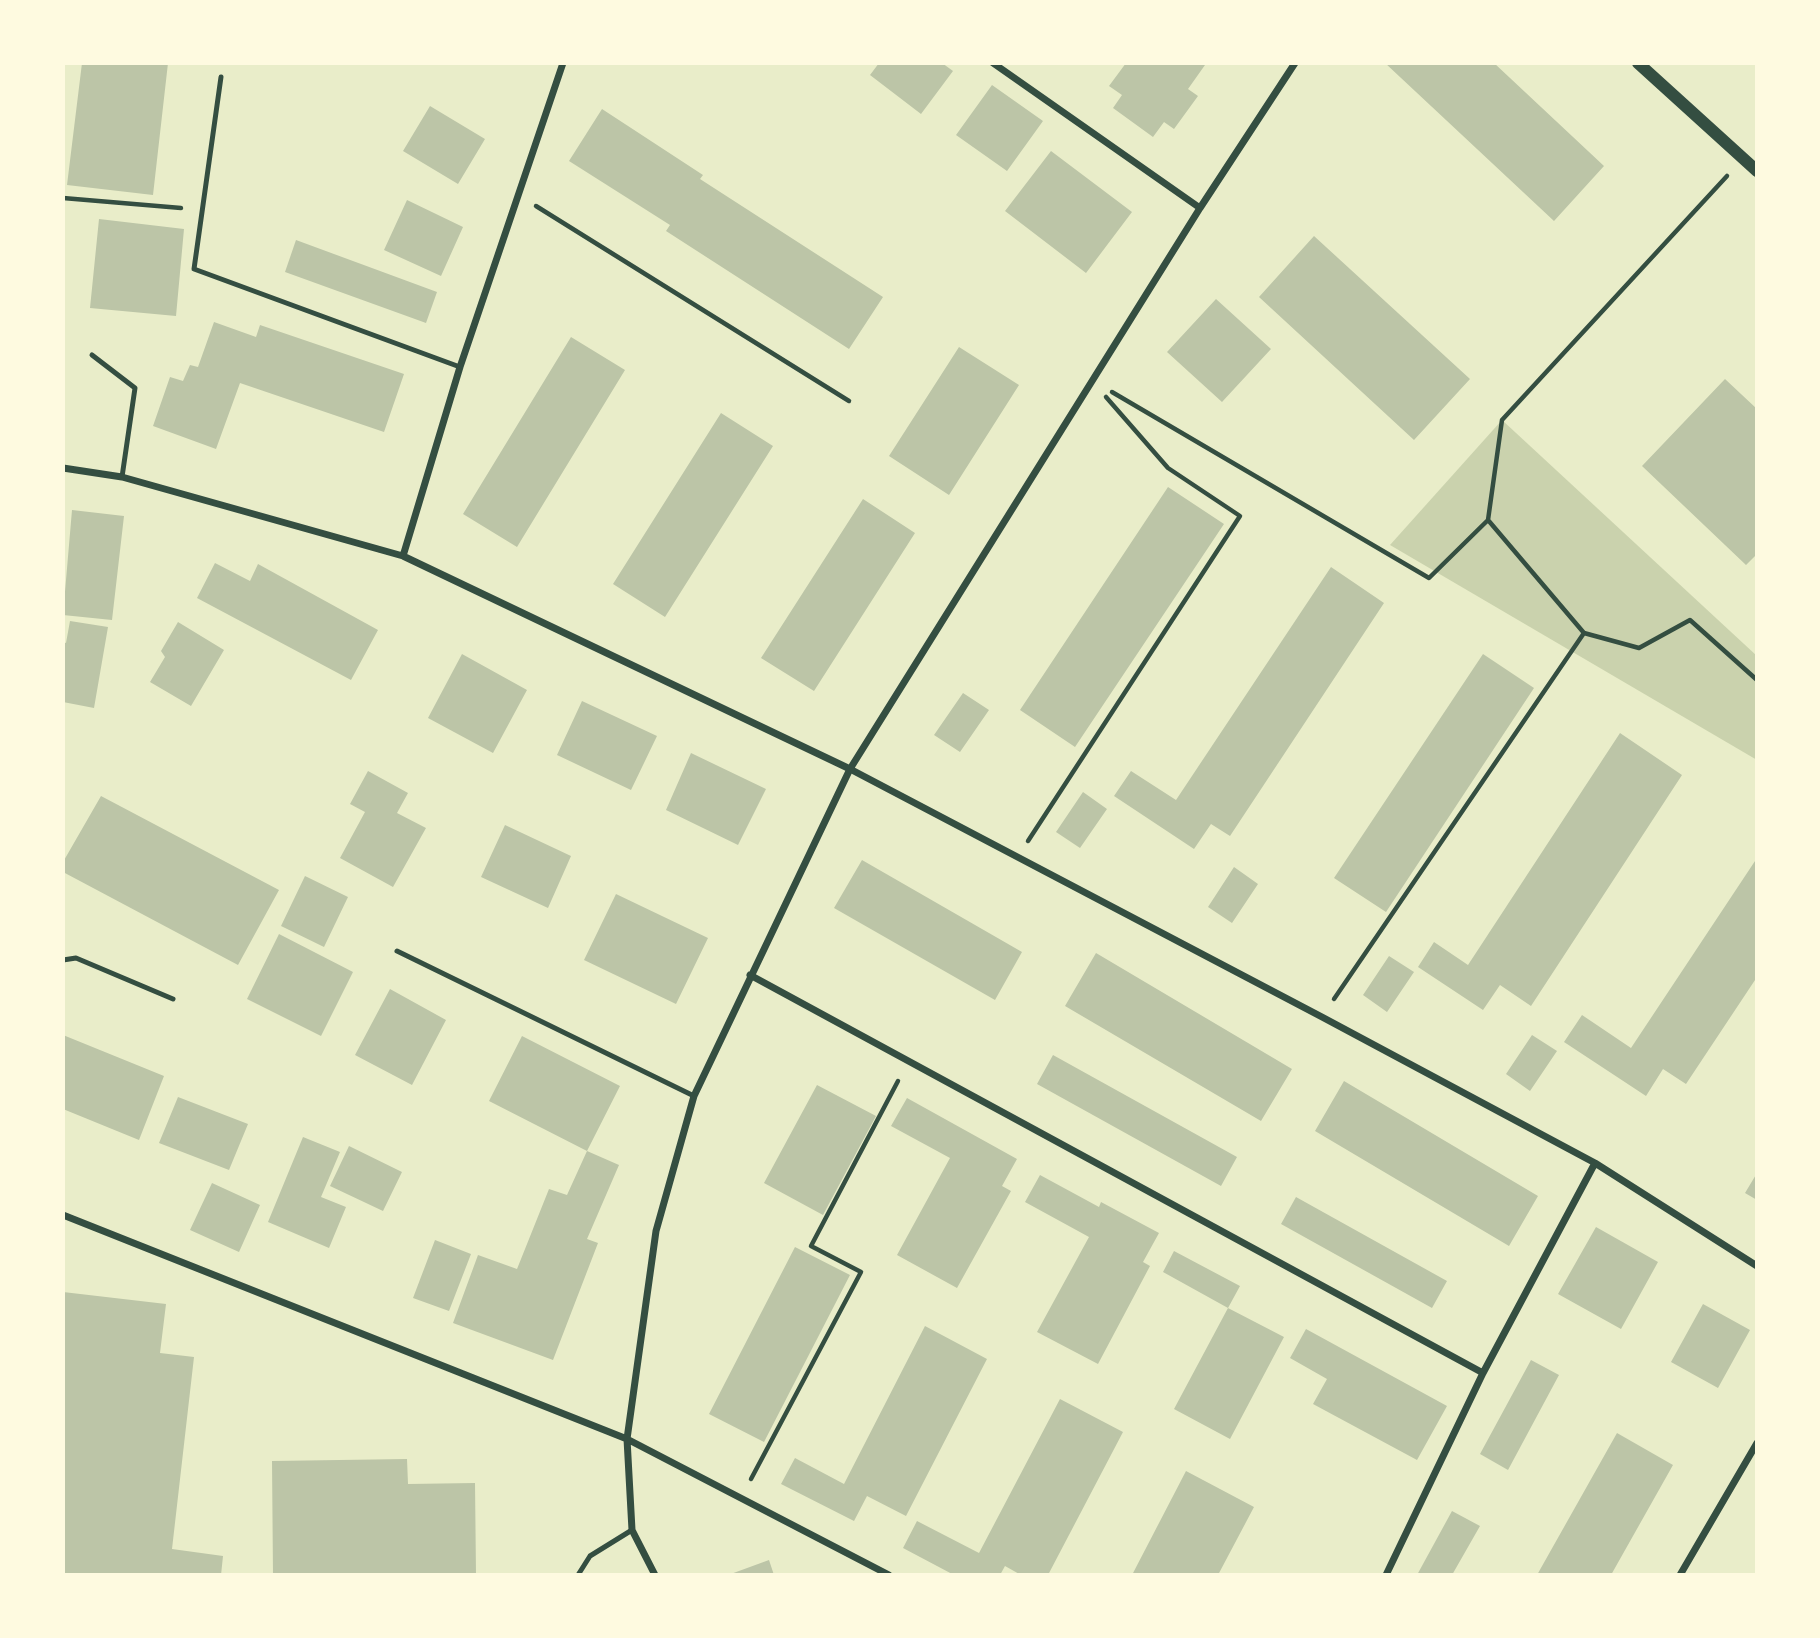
<!DOCTYPE html>
<html>
<head>
<meta charset="utf-8">
<style>
	body { margin:0 }
	#map { position:relative; width:1820px; height:1638px; overflow:hidden; background:#e9edc9; font-family:Ubuntu,sans-serif }
	canvas { display:block }
	.frame { position:absolute; inset:0; border:65px solid #fefae0; pointer-events:none }
</style>
</head>
<body>
<div id="map">
<canvas width="1820" height="1638"></canvas>
<div class="frame"></div>
</div>
<script>
const c = document.querySelector('canvas').getContext('2d');
c.lineJoin = 'round';
function fillPath(path, color) {
  c.fillStyle = color;
  c.fill(path, 'evenodd');
}
function toPath(rows) {
  const path = new Path2D();
  for (const r of rows) {
    path.moveTo(r[0], r[1]);
    for (let i = 2; i < r.length; i += 2) path.lineTo(r[i], r[i + 1]);
  }
  return path;
}
function stroke(path, color, width, dash) {
  c.strokeStyle = color;
  c.lineWidth = width;
  c.lineCap = dash ? 'butt' : 'round';
  c.setLineDash(dash || []);
  c.stroke(path);
}
fillPath(toPath([
	[1502,420,1757,656,1757,760,1390,545]
]), '#cad2ad');
fillPath(toPath([
	[82,63,168,63,153,195,67,185],
	[879,63,942,63,953,71,921,114,870,75],
	[1126,63,1205,65,1188,89,1198,96,1174,129,1164,122,1153,137,1113,108,1122,95,1109,86],
	[1385,63,1494,63,1604,166,1554,221],
	[992,85,1043,121,1007,171,956,135],
	[430,106,485,139,458,184,403,151],
	[602,109,703,175,700,179,883,297,849,349,666,231,670,225,569,161],
	[1051,151,1132,212,1086,273,1005,211],
	[407,200,463,227,441,276,384,250],
	[99,219,184,229,176,316,90,308],
	[1314,236,1470,379,1414,440,1259,297],
	[296,240,437,292,426,323,285,272],
	[1216,299,1271,349,1222,402,1167,352],
	[214,322,256,337,260,325,404,374,384,432,240,383,216,449,153,426,170,377,183,381,190,365,198,367],
	[571,337,625,370,517,547,463,514],
	[959,347,1019,385,949,495,889,456],
	[1725,379,1757,409,1757,554,1746,565,1642,466],
	[721,413,773,446,665,617,613,584],
	[1168,487,1224,524,1075,747,1020,710],
	[863,499,915,533,814,691,761,658],
	[72,510,124,516,112,620,63,615],
	[215,563,250,581,258,564,378,630,351,680,197,598],
	[1331,567,1384,603,1230,836,1211,824,1194,849,1114,796,1131,771,1176,800],
	[70,621,108,627,94,708,63,702,63,642,66,643],
	[178,622,224,650,191,706,150,682,165,657,161,651],
	[462,654,527,690,493,753,428,718],
	[1483,654,1534,688,1386,912,1334,878],
	[963,693,989,710,960,752,934,735],
	[582,701,657,736,631,790,557,755],
	[1620,733,1682,775,1531,1006,1500,985,1483,1010,1418,967,1434,942,1468,965],
	[691,753,766,789,738,845,666,810],
	[368,771,408,793,397,813,426,828,393,887,340,858,365,812,350,804],
	[1083,792,1107,809,1080,848,1056,832],
	[101,796,279,890,238,965,63,872,63,862],
	[505,825,571,856,548,908,481,877],
	[1757,858,1757,977,1686,1084,1663,1069,1646,1096,1564,1042,1582,1015,1631,1048],
	[862,860,1022,952,995,1000,834,908],
	[1234,867,1258,884,1232,923,1208,907],
	[305,876,348,897,324,947,281,926],
	[616,894,708,938,676,1004,584,960],
	[279,934,353,972,321,1036,247,999],
	[1096,953,1292,1069,1261,1121,1065,1006],
	[1389,956,1414,972,1387,1012,1363,995],
	[390,989,446,1020,412,1085,355,1055],
	[63,1035,164,1076,139,1140,63,1109],
	[1532,1035,1557,1051,1530,1091,1506,1074],
	[522,1036,620,1086,587,1151,489,1101],
	[1053,1055,1237,1157,1221,1186,1037,1084],
	[1344,1081,1538,1196,1509,1246,1315,1131],
	[817,1085,876,1116,823,1215,764,1183],
	[178,1097,248,1124,229,1170,159,1143],
	[907,1098,1017,1159,1002,1186,1011,1191,957,1288,897,1255,950,1158,891,1126],
	[303,1137,340,1152,321,1197,346,1207,329,1248,268,1222],
	[349,1146,402,1172,383,1211,330,1186],
	[587,1151,619,1165,587,1239,598,1243,553,1360,453,1323,478,1255,517,1269,549,1189,567,1195],
	[1757,1173,1757,1200,1745,1193],
	[1040,1175,1099,1207,1101,1202,1159,1233,1143,1262,1150,1266,1098,1364,1037,1332,1089,1237,1025,1202],
	[212,1183,260,1205,239,1252,190,1230],
	[1296,1197,1447,1281,1432,1308,1281,1224],
	[1596,1227,1658,1262,1621,1329,1558,1294],
	[435,1240,471,1254,449,1311,413,1298],
	[795,1247,850,1275,764,1442,709,1414],
	[1174,1251,1240,1286,1228,1308,1284,1337,1230,1439,1174,1409,1228,1308,1163,1272],
	[63,1292,166,1304,160,1353,194,1357,172,1549,223,1556,221,1575,63,1575],
	[1703,1304,1750,1330,1718,1388,1671,1362],
	[925,1326,987,1359,906,1516,867,1496,854,1521,781,1484,795,1458,844,1484],
	[1306,1329,1447,1406,1417,1460,1313,1404,1327,1379,1290,1358],
	[1531,1360,1559,1375,1508,1470,1480,1454],
	[1060,1399,1123,1432,1048,1575,1021,1575,1005,1566,1000,1575,954,1575,903,1548,917,1521,979,1553],
	[1617,1433,1673,1465,1611,1575,1537,1575],
	[407,1459,408,1484,475,1483,476,1575,273,1575,272,1461],
	[1186,1471,1254,1507,1218,1575,1132,1575],
	[1452,1511,1480,1526,1452,1575,1417,1575],
	[769,1560,774,1575,728,1575]
]), '#bcc5a7');
stroke(toPath([
	[63,198,181,208],
	[536,206,849,401],
	[1112,392,1429,578,1488,520,1584,633,1639,648,1690,620,1757,680],
	[1488,520,1502,420,1727,176],
	[1028,841,1240,516,1168,468,1106,397],
	[1334,999,1584,633],
	[751,1479,861,1272,811,1246,898,1081]
]), '#344e41', 4.5);
stroke(toPath([
	[221,77,194,269,460,367],
	[92,355,135,388,122,477],
	[397,951,694,1096],
	[63,960,76,958,173,999],
	[578,1575,590,1556,632,1530]
]), '#344e41', 5);
stroke(toPath([
	[993,63,1200,208],
	[63,468,122,477,403,556,850,769,1322,1017,1595,1163,1757,1266],
	[403,556,460,367,563,63],
	[750,975,1483,1373,1595,1163],
	[63,1215,627,1439,889,1575],
	[655,1575,632,1530,627,1439,656,1231,694,1096,850,769,1200,208,1295,63],
	[1386,1575,1483,1373],
	[1680,1575,1757,1443]
]), '#344e41', 7);
stroke(toPath([
	[1638,63,1757,171]
]), '#344e41', 12);
</script>
</body>
</html>
